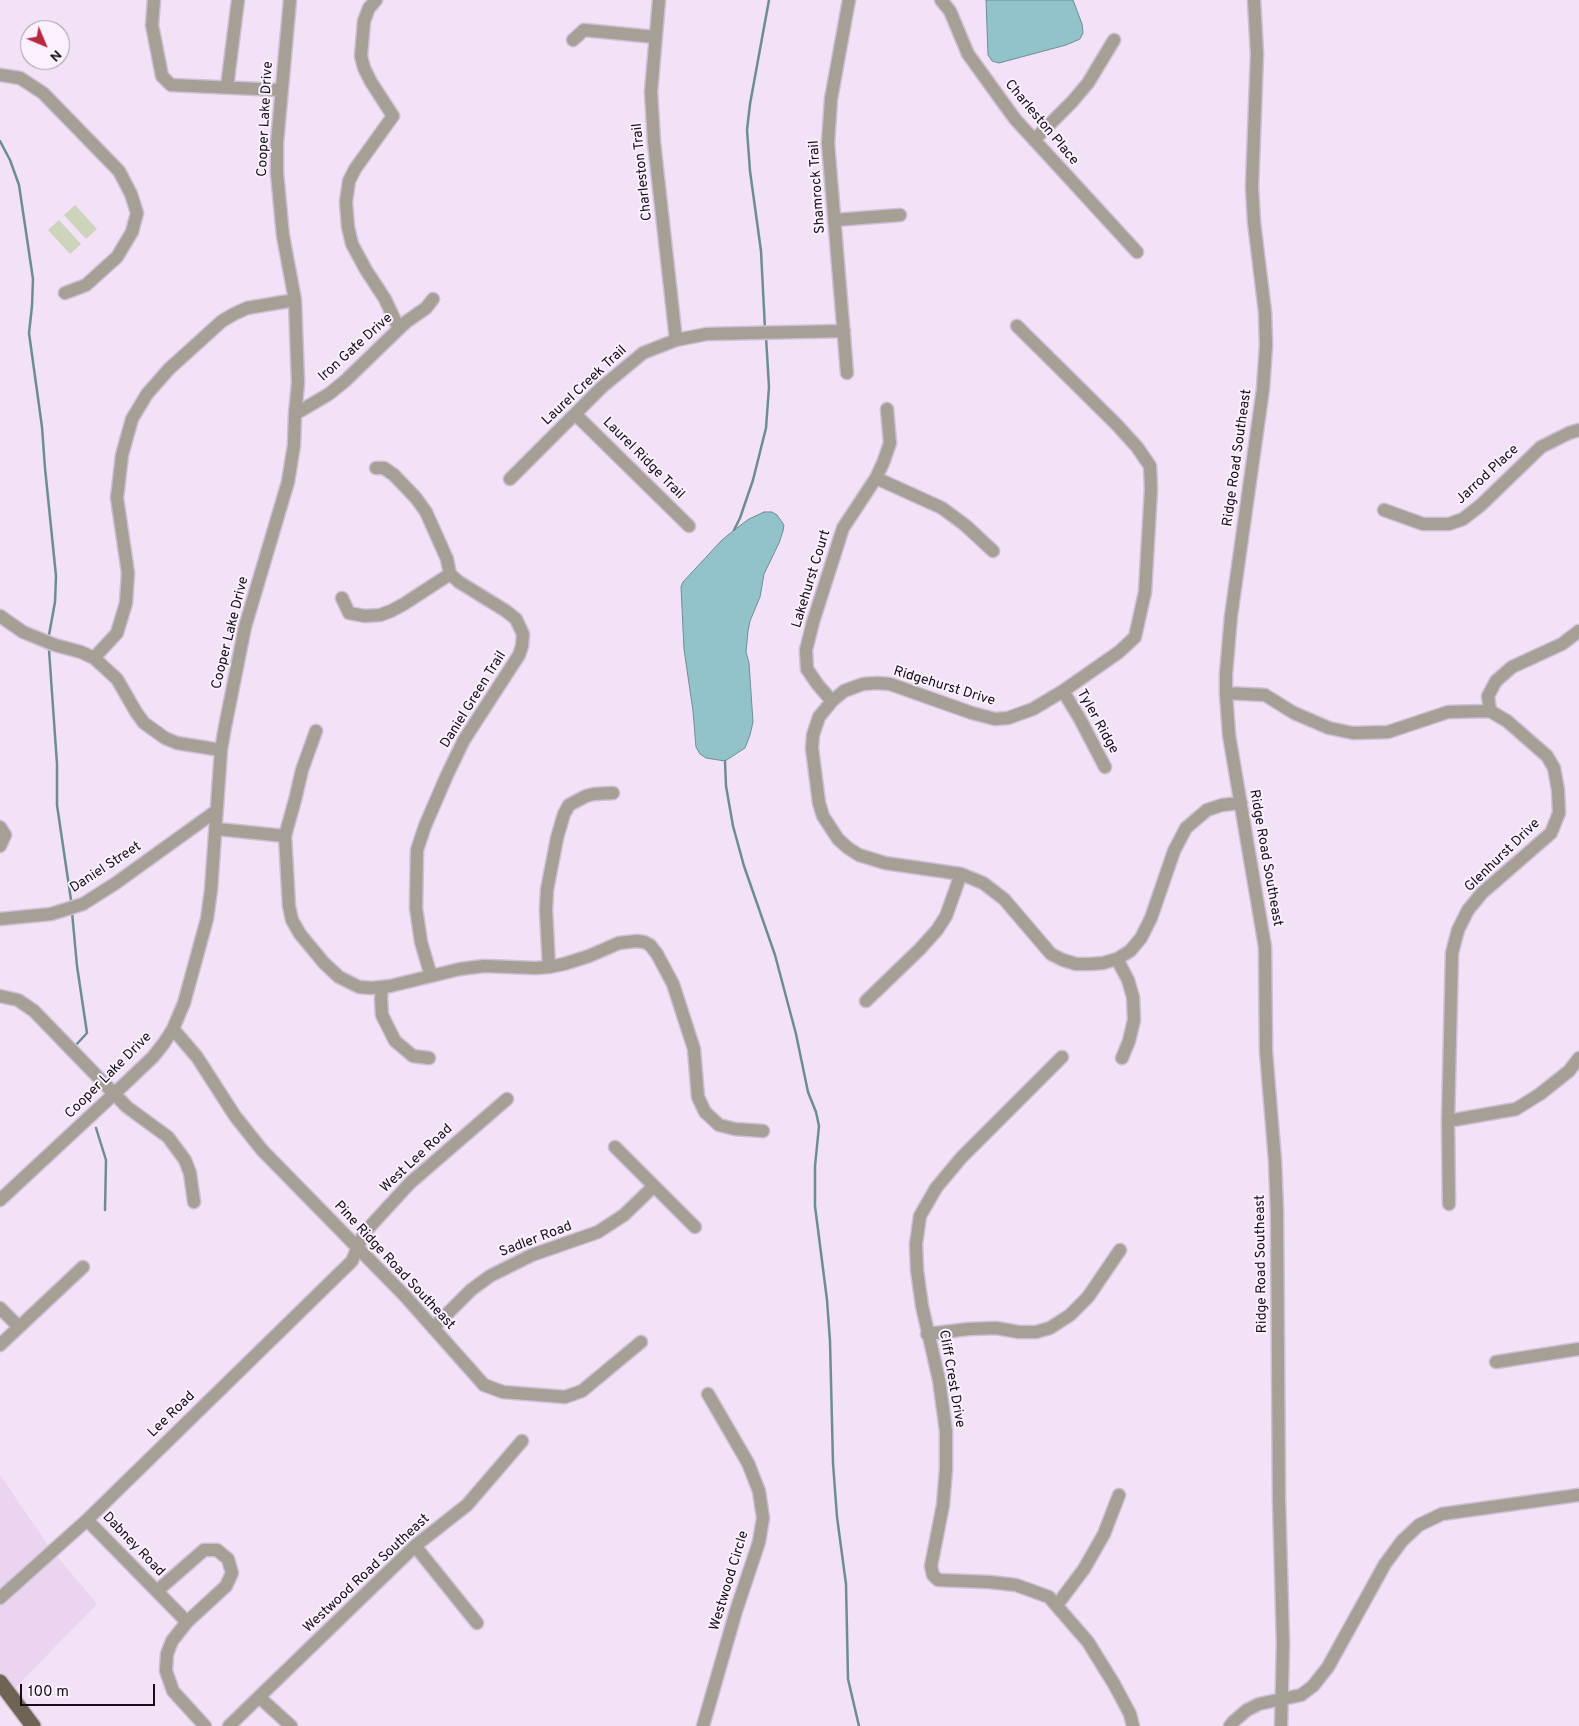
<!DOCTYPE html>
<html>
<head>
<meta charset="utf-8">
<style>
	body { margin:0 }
	#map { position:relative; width:1579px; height:1726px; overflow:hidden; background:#f2e1f7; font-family:Overpass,sans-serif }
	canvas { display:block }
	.north { position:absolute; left:20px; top:20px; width:50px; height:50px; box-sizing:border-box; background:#fbf1fe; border:1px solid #9f97a2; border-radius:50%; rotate:135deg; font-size:14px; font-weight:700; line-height:20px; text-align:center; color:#150f17 }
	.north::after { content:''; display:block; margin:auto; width:18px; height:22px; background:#b9283d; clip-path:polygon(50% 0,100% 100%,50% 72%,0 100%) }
	.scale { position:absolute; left:20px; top:1684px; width:135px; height:22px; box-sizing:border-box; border:2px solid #150f17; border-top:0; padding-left:6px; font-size:15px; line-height:18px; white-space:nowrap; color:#150f17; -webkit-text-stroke:4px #fbf1fe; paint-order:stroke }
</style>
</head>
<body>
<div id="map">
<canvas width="1579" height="1726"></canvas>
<div class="north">N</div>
<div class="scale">100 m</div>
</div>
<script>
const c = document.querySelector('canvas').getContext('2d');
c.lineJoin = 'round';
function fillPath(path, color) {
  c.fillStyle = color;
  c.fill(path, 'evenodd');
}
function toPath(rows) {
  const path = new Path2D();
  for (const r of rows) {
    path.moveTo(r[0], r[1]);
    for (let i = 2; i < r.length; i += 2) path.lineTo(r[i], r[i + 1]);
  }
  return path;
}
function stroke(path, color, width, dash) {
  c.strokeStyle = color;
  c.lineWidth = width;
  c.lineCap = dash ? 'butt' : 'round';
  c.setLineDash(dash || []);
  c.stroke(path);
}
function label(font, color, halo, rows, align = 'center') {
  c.font = font + ' Overpass,sans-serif';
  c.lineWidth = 4;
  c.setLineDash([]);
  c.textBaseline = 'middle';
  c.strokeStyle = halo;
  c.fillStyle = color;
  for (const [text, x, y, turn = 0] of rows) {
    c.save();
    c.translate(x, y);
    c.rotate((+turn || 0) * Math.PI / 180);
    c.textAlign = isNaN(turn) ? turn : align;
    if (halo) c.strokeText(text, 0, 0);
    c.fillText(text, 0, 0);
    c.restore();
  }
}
fillPath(toPath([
	[0,1475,50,1548,97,1604,13,1690,0,1674]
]), '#ead4f0');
fillPath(toPath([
	[75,205,97,229,86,239,64,215],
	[59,220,81,244,70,254,48,230]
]), '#ccd5bb');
const water = toPath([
	[986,0,1073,0,1082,24,1083,33,1080,39,1066,45,999,63,992,61,988,55,986,0],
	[764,512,772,512,777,515,784,525,783,531,779,543,764,574,760,597,750,621,748,631,746,652,749,663,753,722,750,735,745,748,725,761,706,758,700,754,696,747,693,711,684,649,681,587,683,582,721,541,734,530,749,519,764,512]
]);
fillPath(water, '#93c3ca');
stroke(water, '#6d8d94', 1);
stroke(toPath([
	[0,141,10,160,19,185,33,279,32,306,29,333,42,427,45,468,56,576,55,602,49,635],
	[765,329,761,251,750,171,747,130,750,104,769,0],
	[734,530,740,518,753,480,766,428,769,387,766,337],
	[49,650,57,764,57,805,71,900],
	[725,761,726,786,733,826,744,866,775,955,796,1034,808,1092,816,1112,819,1126,815,1166,815,1206,827,1300,830,1341,833,1463,837,1517,846,1584,848,1679,859,1726],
	[72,912,77,966,87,1033,75,1046],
	[96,1128,106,1160,105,1210]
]), '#6d8d94', 2.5);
const minor = toPath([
	[154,0,152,25,162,76,171,85,281,90],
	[376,0,369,8,364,21,361,56,364,68,371,82,393,116,355,169,349,181,346,202,348,227,352,244,366,270,385,299,399,329],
	[659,0,651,92,654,142,676,340],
	[941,0,950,11,968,54,1015,119,1137,252],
	[1254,0,1257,54,1252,187,1254,222,1265,312,1266,345,1263,389,1231,616,1226,674,1226,693,1229,735,1265,947,1266,1051,1275,1161,1277,1212,1279,1499,1283,1644,1281,1726],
	[573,40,584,30,655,37],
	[0,75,20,78,43,93,119,171,131,194,137,213,132,232,117,257,86,285,65,293],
	[227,87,238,0],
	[1034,140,1072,102,1088,83,1114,40],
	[835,220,900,215],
	[1017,326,1117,425,1137,447,1150,466,1151,489,1145,592,1135,637,1119,652,1063,691,1033,709,1008,718,995,719,972,713,890,684,877,683,863,684,844,691,832,701,819,717,813,735,812,748,819,803,823,816,838,839,848,848,859,855,885,863,961,874,983,883,1004,899,1051,954,1063,960,1076,964,1090,964,1103,963,1117,959,1130,951,1141,938,1151,918,1174,851,1186,828,1207,810,1222,805,1241,803],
	[847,373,828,143,831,99,849,0],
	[295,414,329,394,345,381,406,322,426,308,433,299],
	[575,414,689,526],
	[376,468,384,468,394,475,416,498,426,512,447,559,450,574,459,582,506,611,516,619,523,634,522,646,519,655,464,740,447,775,425,826,417,850,416,908,421,942,431,976],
	[876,478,942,508,965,525,993,551],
	[510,479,602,387,643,353,676,340,707,334,844,331],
	[1384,510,1423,524,1449,524,1463,519,1481,505,1541,447,1569,433,1579,430],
	[342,598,349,613,365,616,380,615,391,611,404,604,450,574],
	[0,616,23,632,55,645,81,652,94,658,117,679,136,712,144,723,165,738,177,743,221,750],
	[94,658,117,633,126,603,128,573,117,498,122,455,132,419,147,394,169,369,222,321,234,314,247,308,295,300],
	[1063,691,1080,719,1105,767],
	[1226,693,1265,695,1294,713,1329,728,1353,733,1388,732,1448,712,1490,711,1507,721,1547,756,1554,768,1558,790,1559,813,1551,833,1482,893,1468,910,1458,930,1452,953,1448,1121,1449,1204],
	[832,701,818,685,807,669,806,650,813,622,843,528,876,478,883,463,890,443,887,409],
	[1490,711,1488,696,1496,681,1512,667,1562,644,1579,631],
	[316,731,302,770,295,800,285,836,289,906,292,920,300,934,324,963,339,977,359,987,372,988,390,986,460,969,484,966,535,968,549,967,564,964,589,956,619,943,637,941,644,942,650,945,657,954,673,984,694,1049,698,1097,705,1112,719,1125,735,1129,763,1131],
	[0,827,5,835,0,846],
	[217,829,285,836],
	[0,919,51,914,83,904,116,883,216,811],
	[1117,959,1128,980,1133,997,1134,1020,1129,1041,1122,1058],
	[549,967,546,910,547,890,557,838,564,814,569,805,586,796,594,794,613,793],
	[382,987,381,999,382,1015,395,1041,413,1056,429,1058],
	[0,996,18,1000,34,1011,127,1107,168,1137,185,1160,190,1173,194,1202],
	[866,1001,920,949,937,930,946,916,961,874],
	[173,1029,197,1057,235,1116,262,1150,405,1296,484,1385,503,1392,565,1397,582,1391,641,1342],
	[1062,1057,961,1158,936,1188,920,1216,916,1244,917,1270,922,1306,939,1380,946,1431,946,1469,943,1505,931,1566,933,1575,938,1580,989,1582,1016,1585,1049,1597,1088,1642,1114,1684,1130,1714,1133,1726],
	[1448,1121,1516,1109,1540,1094,1569,1071,1579,1058],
	[615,1147,695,1227],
	[0,1200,114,1094,153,1057,164,1043,173,1029,184,1003,207,919,211,890,221,750,225,727,245,627,288,482,294,445,295,414,298,383,295,300,283,236,277,173,277,143,290,0],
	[0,1308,19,1327],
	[433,1328,471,1290,490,1276,532,1255,598,1232,624,1215,654,1186],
	[927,1334,969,1329,996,1328,1019,1332,1036,1332,1050,1328,1070,1315,1088,1297,1120,1250],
	[0,1345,83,1267],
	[1496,1362,1579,1349],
	[87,1520,187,1622,172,1641,167,1654,166,1671,173,1691,205,1726],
	[415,1546,477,1623],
	[157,1591,204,1550,217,1550,228,1559,232,1573,226,1586,187,1622],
	[0,1598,87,1520,352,1261,364,1233,410,1183,507,1099],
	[1057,1605,1084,1569,1104,1534,1119,1495],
	[259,1697,291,1726],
	[229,1726,415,1546,467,1505,522,1441],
	[703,1726,736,1611,759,1542,763,1518,759,1491,748,1463,708,1394],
	[1230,1726,1233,1722,1247,1710,1259,1704,1301,1695,1313,1686,1328,1667,1385,1564,1402,1541,1419,1525,1442,1514,1579,1495]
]);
const major = toPath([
	[0,1682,33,1726]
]);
stroke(minor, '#cfbfd3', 15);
stroke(major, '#cfbfd3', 18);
stroke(minor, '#a69f96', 12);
stroke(major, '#6f6353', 15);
label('14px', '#150f17', '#fbf1fe', [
	["Cooper Lake Drive",266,119,-87],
	["Charleston Place",1041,123,50],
	["Charleston Trail",643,172,-96],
	["Shamrock Trail",818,187,-94],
	["Iron Gate Drive",356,348,-42],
	["Laurel Creek Trail",585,386,-43],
	["Ridge Road Southeast",1238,458,-82],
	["Laurel Ridge Trail",643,459,45],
	["Jarrod Place",1488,475,-43],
	["Lakehurst Court",812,579,-73],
	["Cooper Lake Drive",231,633,-76],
	["Ridgehurst Drive",944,687,17],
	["Daniel Green Trail",474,700,-58],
	["Tyler Ridge",1097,722,61],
	["Glenhurst Drive",1503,856,-44],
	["Ridge Road Southeast",1265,858,80],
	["Daniel Street",106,868,-33],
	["Cooper Lake Drive",109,1076,-45],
	["West Lee Road",417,1159,-43],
	["Sadler Road",536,1240,-21],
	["Ridge Road Southeast",1262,1264,-91],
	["Pine Ridge Road Southeast",394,1266,47],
	["Cliff Crest Drive",951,1379,80],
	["Lee Road",172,1415,-44],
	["Dabney Road",133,1545,46],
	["Westwood Road Southeast",367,1574,-43],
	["Westwood Circle",730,1581,-73]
]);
</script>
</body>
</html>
